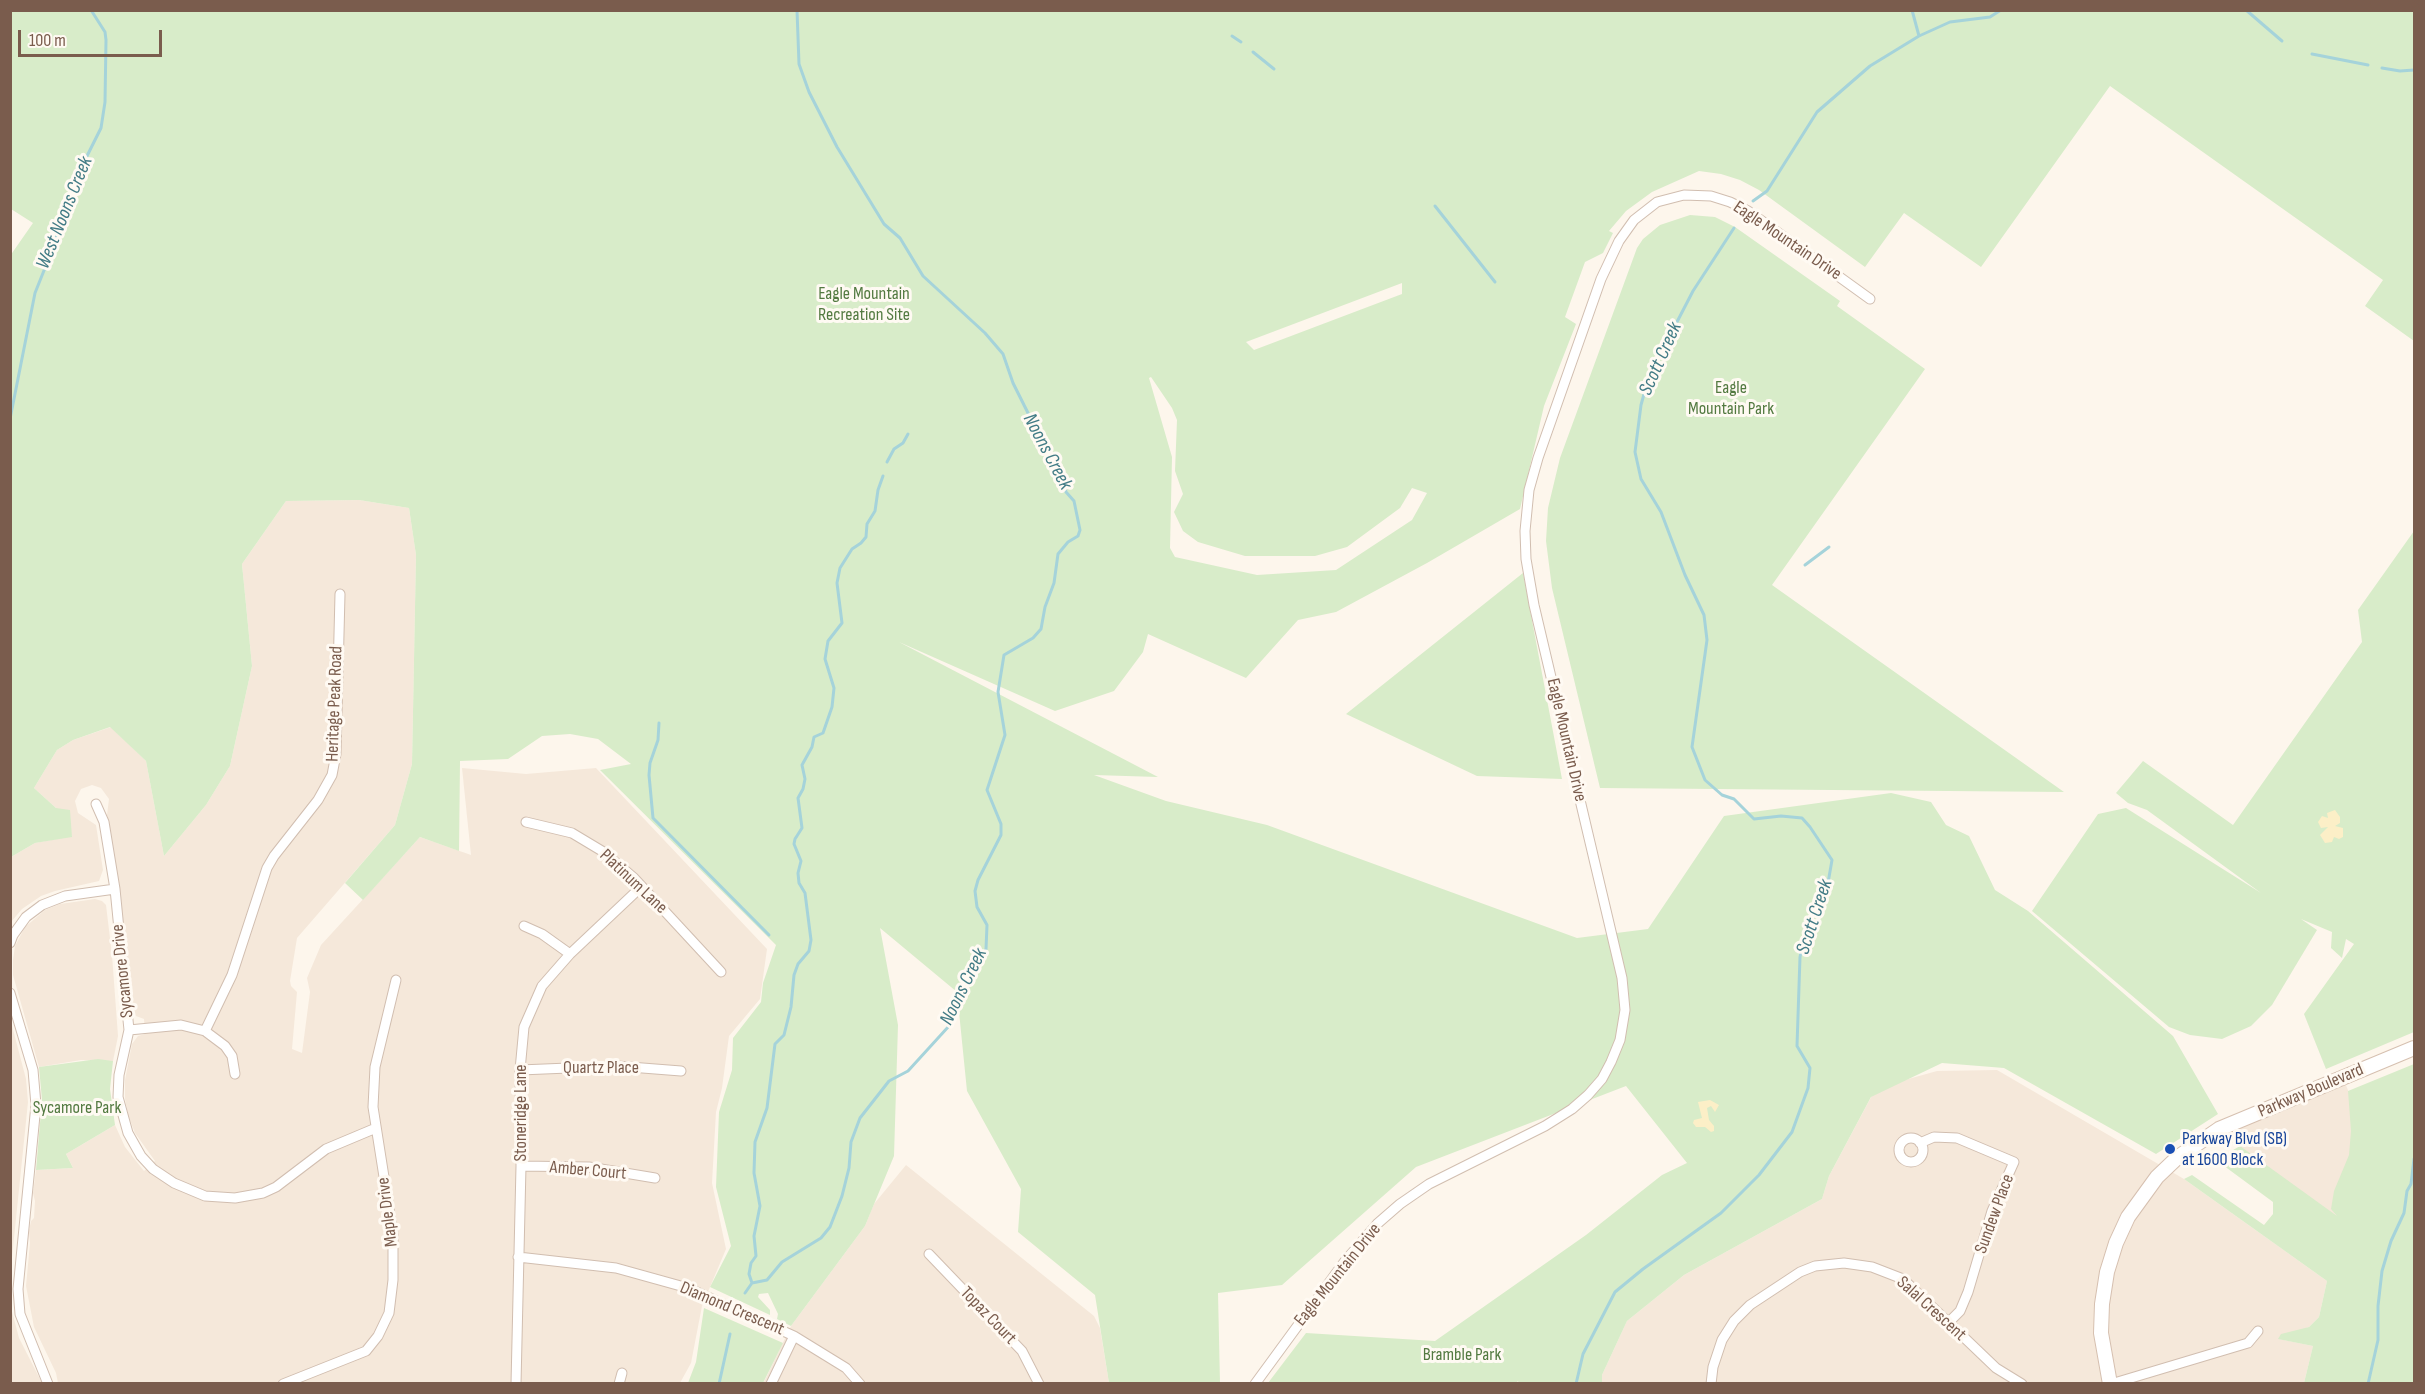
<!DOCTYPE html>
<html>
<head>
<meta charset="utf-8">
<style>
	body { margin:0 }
	#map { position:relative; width:2425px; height:1394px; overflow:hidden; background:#fdf6ec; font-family:"Sofia Sans Condensed",sans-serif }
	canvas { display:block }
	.frame { position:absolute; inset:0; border:12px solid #7a5c4d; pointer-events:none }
	.scale { position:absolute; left:18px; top:30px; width:144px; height:27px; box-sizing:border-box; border:3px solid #7a5c4d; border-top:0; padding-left:8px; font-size:18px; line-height:21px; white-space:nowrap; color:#7a5c4d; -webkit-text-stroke:4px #fffaf3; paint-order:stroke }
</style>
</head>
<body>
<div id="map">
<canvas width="2425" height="1394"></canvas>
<div class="frame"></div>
<div class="scale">100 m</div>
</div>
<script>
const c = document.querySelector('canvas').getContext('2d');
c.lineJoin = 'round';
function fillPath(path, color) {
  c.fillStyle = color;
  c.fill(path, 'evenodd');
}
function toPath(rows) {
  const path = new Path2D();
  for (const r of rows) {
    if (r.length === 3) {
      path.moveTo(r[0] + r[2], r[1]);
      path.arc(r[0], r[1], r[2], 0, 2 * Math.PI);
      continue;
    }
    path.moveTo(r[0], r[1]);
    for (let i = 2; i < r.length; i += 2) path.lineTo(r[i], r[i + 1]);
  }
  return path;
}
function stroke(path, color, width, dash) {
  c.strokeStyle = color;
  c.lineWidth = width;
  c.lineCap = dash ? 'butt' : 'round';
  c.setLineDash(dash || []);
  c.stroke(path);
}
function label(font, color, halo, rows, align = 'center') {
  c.font = font + ' "Sofia Sans Condensed",sans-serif';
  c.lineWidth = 6;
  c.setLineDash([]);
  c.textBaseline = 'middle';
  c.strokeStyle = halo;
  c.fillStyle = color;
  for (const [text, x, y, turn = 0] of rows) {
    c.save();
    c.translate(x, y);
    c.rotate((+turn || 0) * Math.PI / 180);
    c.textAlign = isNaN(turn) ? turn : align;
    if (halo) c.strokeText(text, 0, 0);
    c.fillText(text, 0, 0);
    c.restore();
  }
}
fillPath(toPath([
	[359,500,409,508,416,555,412,764,395,825,297,938,290,981,291,986,297,992,292,1049,302,1053,310,992,307,978,321,945,420,837,471,855,462,768,526,774,596,768,767,949,760,999,729,1036,722,1088,716,1112,712,1183,726,1249,702,1306,691,1363,680,1383,58,1383,56,1373,34,1327,26,1286,30,1243,29,1231,31,1221,34,1218,35,1201,33,1193,36,1170,73,1168,66,1154,115,1125,125,1147,144,1171,155,1161,135,1133,128,1115,125,1099,125,1080,132,1044,138,1036,145,1034,144,1019,136,1016,133,1008,131,1008,125,942,107,815,109,799,101,788,92,785,81,789,75,801,78,813,96,825,103,870,99,881,55,891,41,896,22,909,11,922,11,857,35,843,72,836,56,808,34,788,57,750,73,740,111,727,146,761,164,856,206,805,230,766,252,666,242,564,286,501],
	[95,899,102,901,106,905,112,955,118,1036,113,1061,81,1060,39,1067,13,975,13,960,15,946,25,927,45,910,60,904],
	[11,1022,26,1079,28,1102,11,1267],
	[1997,1070,2184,1179,2327,1281,2319,1317,2309,1327,2279,1339,2313,1346,2304,1383,1602,1384,1602,1375,1627,1321,1684,1275,1822,1199,1829,1176,1876,1088,1937,1071],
	[2343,1078,2359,1117,2346,1224,2231,1142,2219,1129],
	[906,1165,1094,1316,1100,1328,1109,1383,763,1384,791,1326,865,1226,874,1204],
	[10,1304,19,1338,42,1383,11,1383]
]), '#f5e8da');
fillPath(toPath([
	[10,11,2414,11,2414,341,2365,306,2383,280,2110,86,1981,267,1904,213,1865,267,1759,190,1740,180,1721,174,1699,171,1652,192,1626,211,1609,231,1613,233,1603,253,1585,262,1565,317,1576,324,1544,406,1520,509,1427,563,1336,612,1298,620,1246,678,1148,634,1143,652,1114,691,1055,711,899,642,1158,777,1094,775,1166,801,1267,825,1577,938,1648,929,1724,816,1891,793,1931,802,1946,825,1969,836,1995,890,2028,911,2173,1036,2218,1114,2156,1154,2004,1068,1942,1063,1871,1097,1829,1176,1822,1199,1684,1275,1627,1321,1602,1375,1602,1383,1519,1384,1518,1381,1515,1384,1268,1383,1306,1333,1435,1341,1586,1235,1662,1175,1687,1163,1626,1086,1416,1167,1282,1285,1218,1293,1220,1383,1109,1383,1095,1295,1018,1232,1021,1189,967,1091,957,992,880,928,898,1025,894,1156,865,1226,791,1326,777,1319,778,1314,768,1293,759,1294,758,1297,770,1310,770,1315,710,1287,731,1246,716,1187,719,1112,732,1070,733,1038,761,1002,763,983,776,945,600,770,631,764,598,739,570,734,542,736,508,759,460,761,459,851,420,837,363,900,345,883,395,825,412,764,416,555,409,508,359,500,286,501,242,564,252,666,230,766,206,805,164,856,146,761,110,727,73,740,57,750,34,788,56,808,70,810,72,837,35,843,11,857,10,256,33,223,11,209],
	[1402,283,1402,294,1254,350,1246,342],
	[1151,377,1172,408,1177,420,1175,471,1183,494,1174,512,1183,531,1198,542,1245,556,1315,556,1347,547,1400,508,1412,488,1427,493,1412,520,1336,570,1257,575,1175,557,1170,548,1172,457,1149,378],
	[1690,215,1715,217,1735,227,1840,301,1837,306,1925,369,1772,585,2064,792,1600,788,1552,588,1546,541,1548,508,1560,458,1637,248,1643,239,1660,225],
	[2414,531,2414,1032,2326,1069,2304,1014,2354,944,2346,939,2342,958,2331,948,2332,932,2301,919,2317,930,2272,1005,2251,1026,2222,1039,2190,1035,2169,1027,2032,911,2098,814,2126,808,2261,893,2147,810,2128,803,2116,793,2143,761,2233,825,2362,642,2358,610],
	[1523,573,1562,779,1477,776,1346,714],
	[98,1059,113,1061,110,1089,115,1125,66,1154,73,1168,36,1170,42,1100,39,1067],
	[2414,1064,2414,1383,2304,1383,2313,1346,2278,1339,2281,1334,2309,1327,2319,1317,2327,1281,2184,1179,2192,1175,2264,1225,2273,1214,2273,1202,2216,1160,2240,1146,2337,1216,2331,1209,2334,1191,2349,1155,2351,1131,2348,1091],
	[704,1308,783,1343,763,1383,688,1383,696,1362]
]), '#d8ecc9');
fillPath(toPath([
	[2335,810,2340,817,2340,823,2335,826,2343,828,2343,837,2339,839,2334,837,2332,842,2325,843,2320,835,2328,827,2321,828,2318,822,2322,816,2328,818,2327,813],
	[1710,1100,1719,1105,1715,1112,1711,1106,1707,1108,1709,1120,1714,1126,1714,1131,1711,1132,1705,1127,1696,1127,1693,1123,1694,1120,1702,1118,1698,1102]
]), '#fcefc7');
stroke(toPath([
	[1912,10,1919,36],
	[2246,10,2282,41],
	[1232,36,1241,42],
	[1253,52,1274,69],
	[2312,54,2368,65],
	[2382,68,2400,71,2414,70],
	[1753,201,1767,191,1817,112,1870,66,1919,36,1950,22,1990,17,2001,10],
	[1435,206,1495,282],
	[10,419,35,293,49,258,73,184,101,128,105,102,106,40,105,32,91,10],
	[887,462,894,449,903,443,908,434],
	[1805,565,1829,547],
	[659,723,658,740,650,763,649,775,653,818,769,935],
	[752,1283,749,1274,751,1263,756,1256,754,1236,760,1206,754,1173,755,1142,767,1108,775,1044,784,1035,791,1007,794,975,798,964,809,951,811,940,805,893,799,883,798,873,801,861,794,844,795,839,802,828,798,798,803,789,805,779,802,765,812,747,814,737,823,733,832,707,834,688,825,659,828,641,842,623,837,583,840,568,852,549,861,543,866,537,867,524,875,511,878,490,883,476],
	[745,1293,752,1283,767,1280,782,1262,821,1238,830,1227,842,1196,849,1168,851,1142,860,1118,889,1081,908,1071,949,1026,986,949,987,925,977,907,975,891,978,880,1001,835,1001,824,987,790,1005,735,998,692,1004,655,1033,638,1041,629,1045,607,1054,583,1058,554,1068,542,1078,536,1080,530,1074,501,1066,492,1061,470,1039,445,1029,415,1013,383,1003,354,985,333,923,276,900,238,884,224,837,147,809,92,799,64,797,10],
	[719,1384,730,1334],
	[1576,1384,1583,1354,1615,1292,1643,1269,1721,1213,1759,1175,1792,1132,1808,1088,1810,1068,1797,1046,1800,957,1806,932,1828,883,1832,860,1810,827,1802,818,1781,816,1754,819,1734,799,1722,795,1705,780,1692,747,1707,640,1704,615,1685,575,1661,512,1641,479,1635,452,1641,405,1649,376,1693,291,1734,228],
	[2368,1384,2378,1340,2378,1306,2382,1271,2391,1241,2404,1213,2407,1191,2411,1184,2414,1159]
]), '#a5d3da', 3);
const street = toPath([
	[96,804,104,822,115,889,129,1030,119,1075,118,1097,128,1133,141,1156,153,1169,174,1183,205,1196,235,1198,263,1193,276,1187,326,1149,376,1128],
	[526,822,572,833,602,851,634,878,721,972],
	[524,926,542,934,570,954],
	[10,943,13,935,26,917,42,905,65,896,115,889],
	[10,993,33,1070,36,1105,18,1289,20,1314,48,1384],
	[129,1030,181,1025,205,1031,225,1046,232,1056,235,1074],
	[205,1031,232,975,267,868,274,856,318,800,332,775,336,754,340,594],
	[520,1070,617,1066,681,1071],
	[1911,1150,12],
	[1920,1143,1934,1137,1957,1138,2014,1162,1992,1211,1968,1292,1960,1311,1948,1323],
	[521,1166,589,1167,655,1178],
	[929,1254,1022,1351,1039,1384],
	[518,1257,616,1268,688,1288,794,1336,846,1368,860,1384],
	[283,1384,366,1351,378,1336,389,1313,393,1280,393,1234,373,1107,375,1067,396,980],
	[516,1384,521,1166,520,1070,524,1027,542,986,570,954,641,887],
	[619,1384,622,1373],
	[771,1384,794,1336],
	[1255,1384,1345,1261,1377,1224,1400,1204,1429,1184,1545,1126,1572,1109,1588,1095,1602,1079,1611,1062,1620,1040,1625,1010,1622,978,1534,605,1526,559,1525,531,1529,490,1538,458,1601,279,1619,241,1634,220,1657,202,1684,195,1711,196,1730,202,1748,211,1870,299],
	[1711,1384,1713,1367,1722,1340,1734,1321,1750,1305,1800,1272,1815,1266,1844,1263,1872,1267,1903,1279,1996,1368,2022,1384],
	[2111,1384,2248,1343,2258,1331]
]);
const secondary = toPath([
	[2110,1384,2101,1333,2102,1304,2107,1272,2116,1243,2128,1217,2157,1177,2178,1157,2219,1129,2414,1048]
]);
stroke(street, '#d1beb0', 11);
stroke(secondary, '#d6c0b0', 16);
stroke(street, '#fff', 9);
stroke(secondary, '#fff', 14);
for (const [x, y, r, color] of [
	[2170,1149,6,"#1a4fb4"]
]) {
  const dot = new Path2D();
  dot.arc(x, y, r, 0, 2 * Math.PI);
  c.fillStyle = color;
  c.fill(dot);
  stroke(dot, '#fffaf3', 2);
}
label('18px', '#7a5c4d', '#fffaf3', [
	["Eagle Mountain Drive",1787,241,34],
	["Heritage Peak Road",335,704,-88],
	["Eagle Mountain Drive",1566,740,77],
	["Platinum Lane",633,882,43],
	["Sycamore Drive",123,971,-96],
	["Quartz Place",601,1068],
	["Parkway Boulevard",2311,1091,-23],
	["Stoneridge Lane",521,1113,-90],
	["Amber Court",588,1171,5],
	["Maple Drive",388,1212,-97],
	["Sundew Place",1995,1214,-70],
	["Eagle Mountain Drive",1338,1275,-51],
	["Diamond Crescent",732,1309,23],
	["Salal Crescent",1931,1309,42],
	["Topaz Court",988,1316,46]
]);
label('18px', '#537a41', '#fffaf3', [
	["Eagle Mountain",864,294],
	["Recreation Site",864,315],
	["Eagle",1731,388],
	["Mountain Park",1731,409],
	["Sycamore Park",77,1108],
	["Bramble Park",1462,1355]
]);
label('18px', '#164399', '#fffaf3', [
	["Parkway Blvd (SB)",2182,1139],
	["at 1600 Block",2182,1160]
], 'left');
label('italic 20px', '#437c86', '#fffaf3', [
	["West Noons Creek",65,213,-68],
	["Scott Creek",1661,359,-66],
	["Noons Creek",1047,452,62],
	["Scott Creek",1815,917,-72],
	["Noons Creek",964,987,-64]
]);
</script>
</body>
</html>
